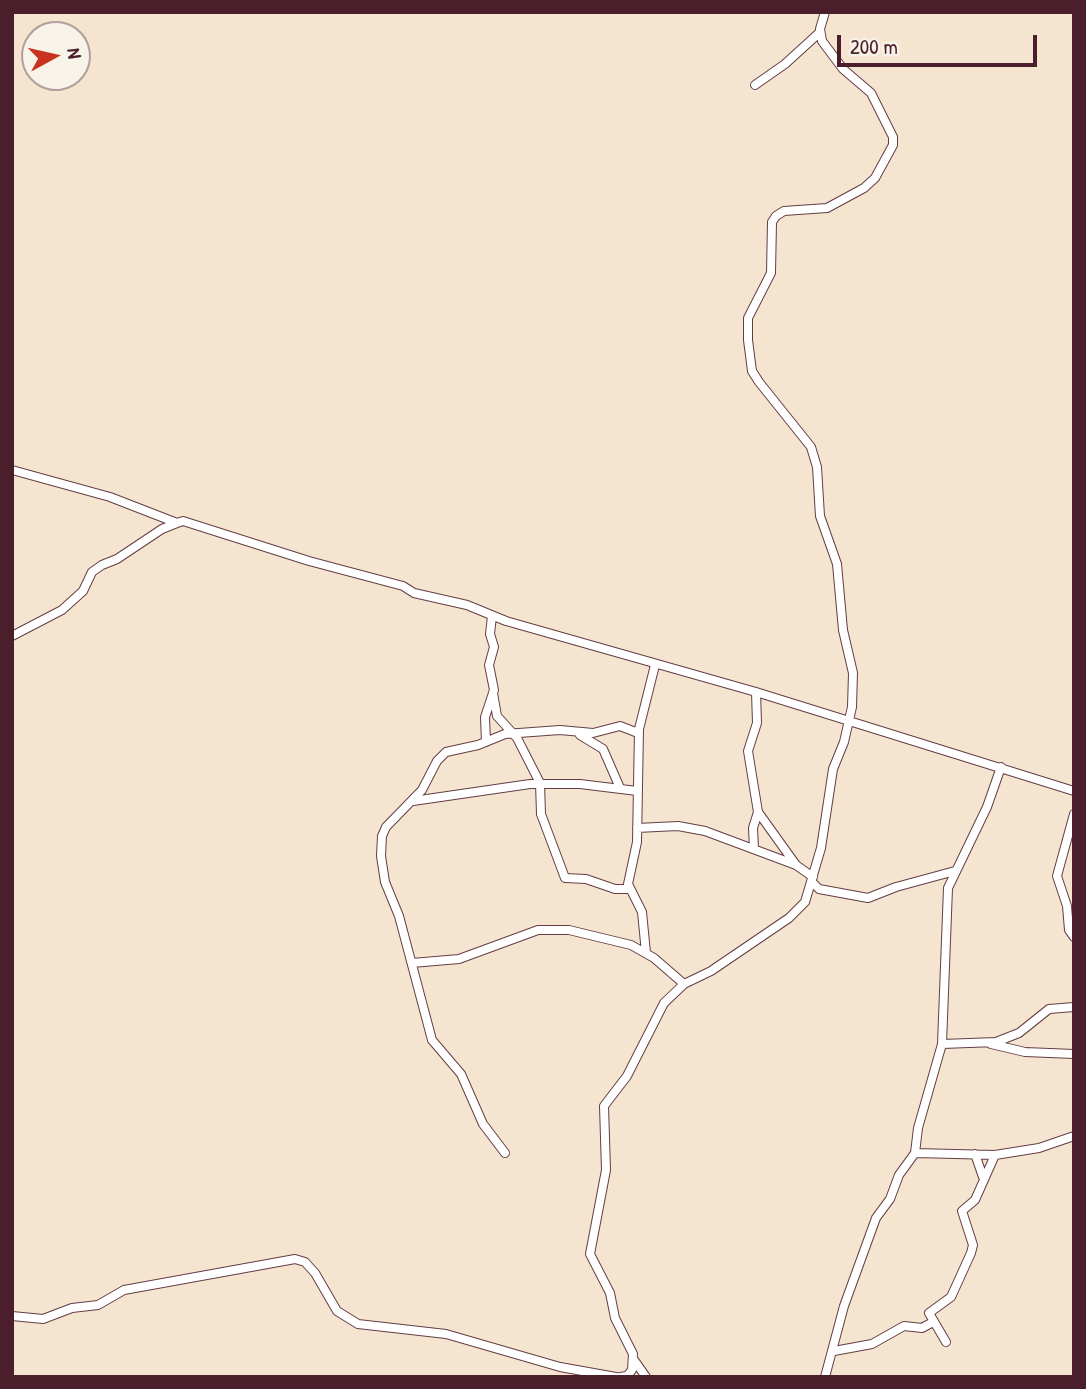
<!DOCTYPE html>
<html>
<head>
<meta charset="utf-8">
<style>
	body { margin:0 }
	#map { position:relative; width:1086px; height:1389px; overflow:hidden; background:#f5e5d0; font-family:"Patrick Hand",sans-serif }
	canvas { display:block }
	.frame { position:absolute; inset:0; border:14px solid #4a1f2b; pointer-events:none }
	.north { position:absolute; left:21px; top:21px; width:70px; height:70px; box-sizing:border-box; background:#f7f3e8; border:2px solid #b29e9c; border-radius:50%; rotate:82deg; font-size:19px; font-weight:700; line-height:28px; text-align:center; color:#4a1f2b }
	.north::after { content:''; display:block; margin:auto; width:24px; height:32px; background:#c8321e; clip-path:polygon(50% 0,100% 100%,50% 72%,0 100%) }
	.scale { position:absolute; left:837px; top:35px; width:200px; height:32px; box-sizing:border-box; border:4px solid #4a1f2b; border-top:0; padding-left:9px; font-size:21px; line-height:24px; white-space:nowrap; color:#4a1f2b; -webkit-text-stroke:5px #f7f3e8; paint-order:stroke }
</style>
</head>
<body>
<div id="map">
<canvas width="1086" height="1389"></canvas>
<div class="frame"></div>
<div class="north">N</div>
<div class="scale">200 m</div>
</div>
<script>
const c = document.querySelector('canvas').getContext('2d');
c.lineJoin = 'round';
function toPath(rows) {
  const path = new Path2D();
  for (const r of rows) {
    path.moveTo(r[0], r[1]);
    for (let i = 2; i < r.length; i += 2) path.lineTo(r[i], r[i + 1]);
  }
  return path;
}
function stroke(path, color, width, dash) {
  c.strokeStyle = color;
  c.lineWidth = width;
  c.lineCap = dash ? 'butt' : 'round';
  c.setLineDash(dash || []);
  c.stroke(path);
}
const minor = toPath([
	[755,85,785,64,819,33],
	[12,470,110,497,177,523,183,521,309,561,403,586,414,593,467,605,506,621,756,692,1074,791],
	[12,636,62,610,83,591,92,572,102,565,117,559,162,529,177,523],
	[756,692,757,723,748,751,758,812,796,865],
	[493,693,497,716,517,738,540,783,541,814,565,878,586,879,615,889,629,889],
	[580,735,603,749,620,788],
	[486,742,485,717,494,690,489,665,494,647,490,634,492,616],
	[413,801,530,784,580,784,637,791],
	[1074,814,1057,876,1067,906,1069,930,1074,937],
	[637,828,678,826,705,831,796,865,813,877],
	[754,849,753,828,758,812],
	[812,882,819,889,868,898,896,887,955,871],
	[646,953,642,912,628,884,637,842,639,729,655,665],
	[412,963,459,959,538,930,569,930,631,945,654,958,684,984],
	[942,1044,996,1042,1019,1033,1049,1009,1074,1007],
	[991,1044,1025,1052,1074,1054],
	[505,1153,483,1124,461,1074,432,1040,399,916,385,882,381,856,382,836,386,827,422,790,437,761,446,752,478,745,505,734,560,730,593,733,620,726,638,733],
	[915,1153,995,1155,1039,1148,1074,1136],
	[975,1154,983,1177],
	[12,1316,43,1319,72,1308,98,1305,124,1290,295,1259,305,1262,315,1273,337,1311,358,1324,446,1334,560,1367,616,1377],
	[946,1342,929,1313,951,1297,971,1253,973,1245,962,1211,975,1200,995,1155],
	[834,1351,872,1344,904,1326,922,1328,933,1322],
	[634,1360,646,1377],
	[620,1377,627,1376,632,1370,633,1354,615,1318,610,1293,590,1254,606,1170,604,1106,627,1076,664,1003,684,984,711,971,789,918,805,902,821,848,833,769,844,742,852,707,853,673,843,630,837,564,820,516,817,467,811,447,759,382,752,371,748,340,748,318,771,273,772,222,776,216,784,211,827,208,864,188,875,178,893,145,893,137,871,93,843,69,822,41,820,29,825,12],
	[825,1377,844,1306,876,1218,890,1199,899,1175,915,1153,918,1128,942,1044,948,888,987,807,1001,767]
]);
stroke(minor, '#643d44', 10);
stroke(minor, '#fff', 8);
</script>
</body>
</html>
